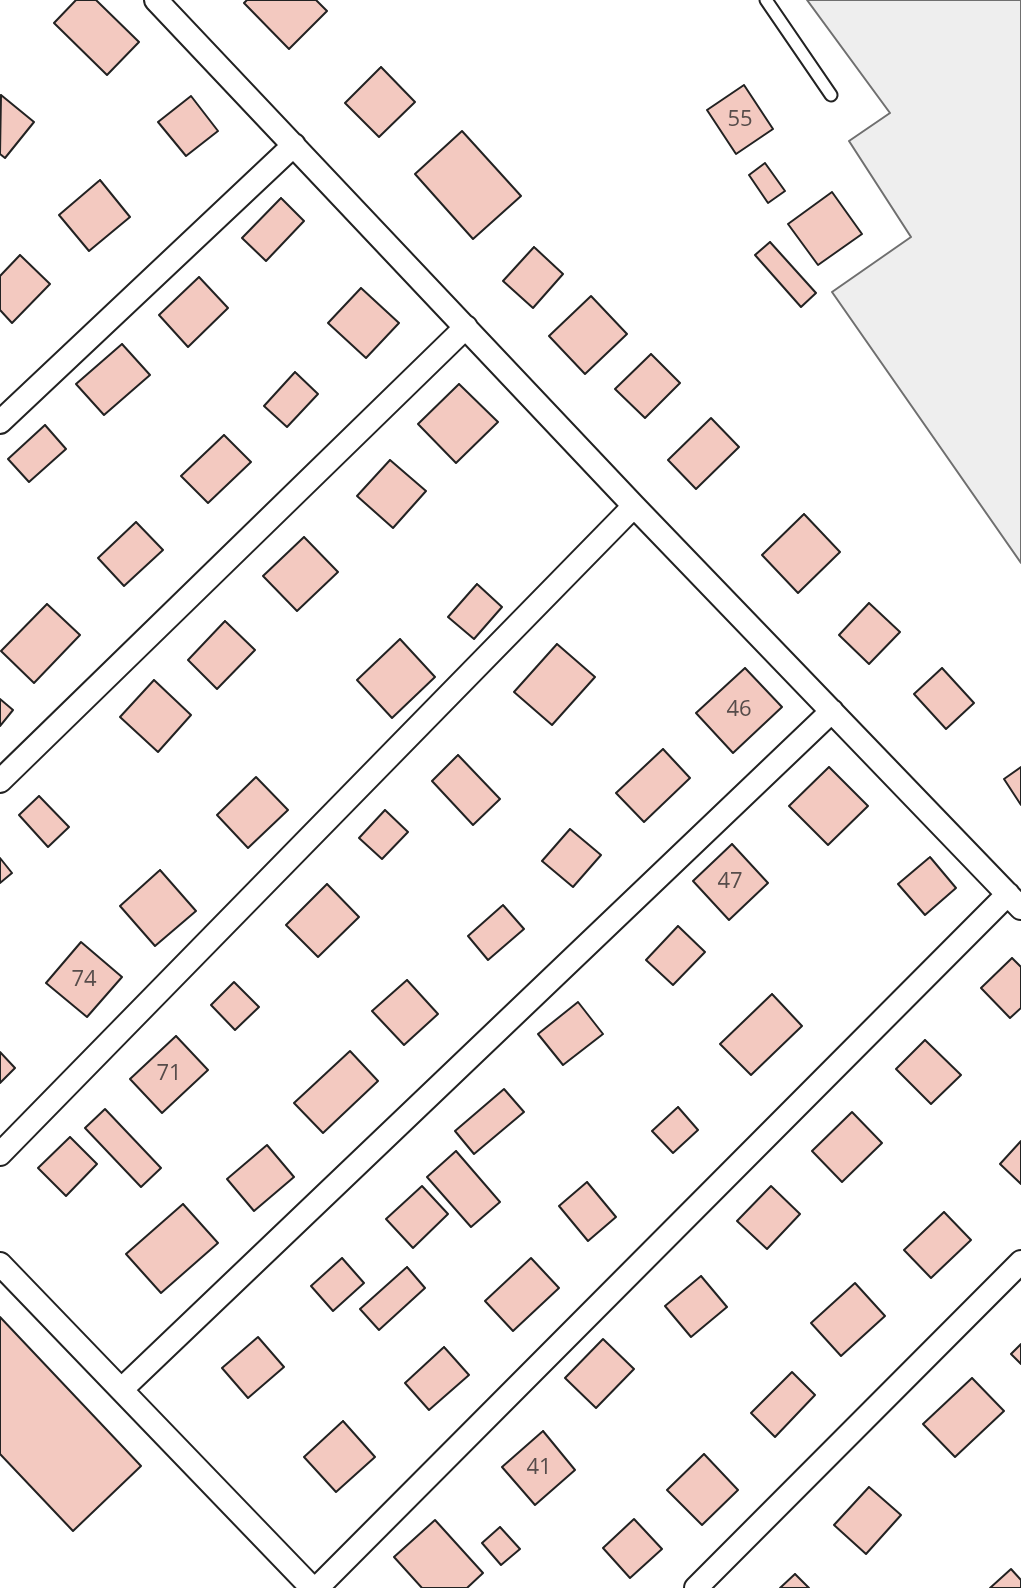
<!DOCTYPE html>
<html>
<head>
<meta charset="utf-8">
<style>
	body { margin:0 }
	canvas { display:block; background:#fff }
</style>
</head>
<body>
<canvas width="1021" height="1588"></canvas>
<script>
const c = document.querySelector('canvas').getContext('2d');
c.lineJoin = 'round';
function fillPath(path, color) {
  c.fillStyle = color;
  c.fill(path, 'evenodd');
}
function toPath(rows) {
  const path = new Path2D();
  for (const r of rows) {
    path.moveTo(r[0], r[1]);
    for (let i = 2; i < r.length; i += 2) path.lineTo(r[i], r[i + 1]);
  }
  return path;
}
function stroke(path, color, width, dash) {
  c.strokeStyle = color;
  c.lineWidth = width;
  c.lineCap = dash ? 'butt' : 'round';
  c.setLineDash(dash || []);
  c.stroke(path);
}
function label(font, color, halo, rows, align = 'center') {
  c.font = font + ' "Open Sans",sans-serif';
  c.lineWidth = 6;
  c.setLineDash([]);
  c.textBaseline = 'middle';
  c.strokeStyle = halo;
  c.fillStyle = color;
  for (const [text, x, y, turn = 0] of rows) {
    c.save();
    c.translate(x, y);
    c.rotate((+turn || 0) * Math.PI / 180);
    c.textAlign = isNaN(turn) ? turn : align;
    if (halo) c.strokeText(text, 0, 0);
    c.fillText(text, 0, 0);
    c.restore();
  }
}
const green = toPath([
	[807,0,1021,0,1021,563,832,292,911,237,849,141,890,113,807,0]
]);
fillPath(green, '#eee');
stroke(green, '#6f6f6f', 2);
const building = toPath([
	[76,0,96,0,139,42,107,75,54,23,76,0],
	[247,0,316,0,327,11,289,49,244,3,247,0],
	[381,67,415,102,379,137,345,103,381,67],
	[744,85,773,129,736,154,707,110,744,85],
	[1,95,34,122,5,158,0,154,1,95],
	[191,96,218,131,186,156,158,122,191,96],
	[462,131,521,196,473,239,415,174,462,131],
	[765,163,785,191,768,203,749,175,765,163],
	[100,180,130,217,89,251,59,215,100,180],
	[832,192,862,234,818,265,788,224,832,192],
	[281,198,304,221,266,261,242,238,281,198],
	[770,242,816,293,801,307,755,255,770,242],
	[534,247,563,274,533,308,503,281,534,247],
	[20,255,50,284,12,323,0,310,0,276,20,255],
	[199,277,228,308,188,347,159,315,199,277],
	[361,288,399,323,366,358,328,323,361,288],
	[591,296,627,334,585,374,549,336,591,296],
	[122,344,150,375,104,415,76,384,122,344],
	[651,354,680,383,645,418,615,389,651,354],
	[295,372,318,394,287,427,264,406,295,372],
	[459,384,498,422,456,463,418,424,459,384],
	[711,418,739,447,696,489,668,460,711,418],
	[45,425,66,449,29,482,8,459,45,425],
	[224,435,251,462,208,503,181,476,224,435],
	[390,460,426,491,393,528,357,496,390,460],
	[804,514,840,552,798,593,762,555,804,514],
	[136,522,163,550,124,586,98,558,136,522],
	[304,537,338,572,297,611,263,576,304,537],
	[477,584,502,607,474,639,448,617,477,584],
	[869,603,900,632,869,664,839,635,869,603],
	[47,604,80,635,34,683,1,651,47,604],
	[225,621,255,650,217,689,188,660,225,621],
	[400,639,435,677,392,718,357,680,400,639],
	[557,644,595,677,552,725,514,692,557,644],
	[745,668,782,707,733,753,696,713,745,668],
	[942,668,974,703,946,729,914,694,942,668],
	[154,680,191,715,158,752,120,717,154,680],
	[0,699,13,710,0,726,0,699],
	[663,749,690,778,644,822,616,793,663,749],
	[458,755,500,799,473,825,432,781,458,755],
	[829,767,868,806,828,845,789,806,829,767],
	[1021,767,1021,805,1004,779,1021,767],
	[256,777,288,810,248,848,217,815,256,777],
	[39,796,69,827,48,847,19,815,39,796],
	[385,810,408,832,382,859,359,838,385,810],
	[570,829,601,855,573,887,542,861,570,829],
	[732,844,768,883,729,920,693,881,732,844],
	[930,857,956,888,925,915,898,884,930,857],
	[0,858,12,873,0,883,0,858],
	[160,870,196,911,155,946,120,906,160,870],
	[327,884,359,917,318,957,286,925,327,884],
	[503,905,524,929,488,960,468,936,503,905],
	[678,926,705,952,673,985,646,960,678,926],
	[81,942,122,977,87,1017,46,983,81,942],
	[1012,958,1021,967,1021,1008,1010,1018,981,988,1012,958],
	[407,980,438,1014,404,1045,372,1011,407,980],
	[234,982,259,1007,235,1030,211,1005,234,982],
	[772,994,802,1026,751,1075,720,1044,772,994],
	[578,1002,603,1034,563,1065,538,1034,578,1002],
	[176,1036,208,1070,162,1113,130,1079,176,1036],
	[925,1040,961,1075,931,1104,896,1069,925,1040],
	[350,1051,378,1081,323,1133,294,1103,350,1051],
	[0,1052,15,1068,0,1083,0,1052],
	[504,1089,524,1112,474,1154,455,1131,504,1089],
	[678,1107,698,1130,673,1153,652,1131,678,1107],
	[105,1109,161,1168,141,1187,85,1128,105,1109],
	[852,1112,882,1143,842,1182,812,1151,852,1112],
	[70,1137,97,1164,66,1196,38,1168,70,1137],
	[1021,1141,1021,1184,1000,1164,1021,1141],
	[267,1145,294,1177,254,1211,227,1179,267,1145],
	[456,1151,500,1202,471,1227,427,1177,456,1151],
	[587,1182,616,1217,588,1241,559,1206,587,1182],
	[422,1186,448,1214,413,1248,386,1219,422,1186],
	[771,1186,800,1214,767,1249,737,1221,771,1186],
	[183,1204,218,1243,161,1293,126,1254,183,1204],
	[944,1212,971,1240,931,1278,904,1250,944,1212],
	[342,1258,364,1283,333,1311,311,1286,342,1258],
	[531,1258,559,1288,513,1331,485,1301,531,1258],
	[407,1267,425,1288,379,1330,360,1309,407,1267],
	[701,1276,727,1307,691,1337,665,1306,701,1276],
	[855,1283,885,1316,841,1356,811,1323,855,1283],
	[0,1317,141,1466,73,1531,0,1454,0,1317],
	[258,1337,284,1367,248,1398,222,1368,258,1337],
	[603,1339,634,1369,596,1408,565,1378,603,1339],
	[1021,1344,1021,1364,1011,1354,1021,1344],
	[444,1347,469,1375,429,1410,405,1383,444,1347],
	[792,1372,815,1395,775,1437,751,1413,792,1372],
	[972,1378,1004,1411,955,1457,923,1424,972,1378],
	[343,1421,375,1457,336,1492,304,1457,343,1421],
	[543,1431,575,1470,535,1505,502,1467,543,1431],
	[704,1454,738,1490,702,1525,667,1490,704,1454],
	[869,1487,901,1515,866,1554,834,1525,869,1487],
	[634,1519,662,1549,630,1578,603,1548,634,1519],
	[435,1520,483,1573,467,1588,422,1588,394,1557,435,1520],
	[500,1527,520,1549,501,1565,482,1543,500,1527],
	[1011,1569,1021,1580,1021,1588,990,1588,1011,1569],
	[795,1574,809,1588,780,1588,795,1574]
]);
fillPath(building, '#f3c9c0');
stroke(building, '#222', 2);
const service = toPath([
	[766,0,831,95]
]);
const minor = toPath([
	[156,0,634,506,1021,908],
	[0,422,294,145],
	[0,781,466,327],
	[0,1154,634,506],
	[0,1264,312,1588],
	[122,1389,832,711],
	[317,1588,1008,894],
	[696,1588,1021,1262]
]);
stroke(service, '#222', 15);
stroke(minor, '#222', 26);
stroke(service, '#fff', 11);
stroke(minor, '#fff', 22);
label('22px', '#564c4a', null, [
	["55",740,120],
	["46",739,710],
	["47",730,882],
	["74",84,980],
	["71",169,1074],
	["41",539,1468]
]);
</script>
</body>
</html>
